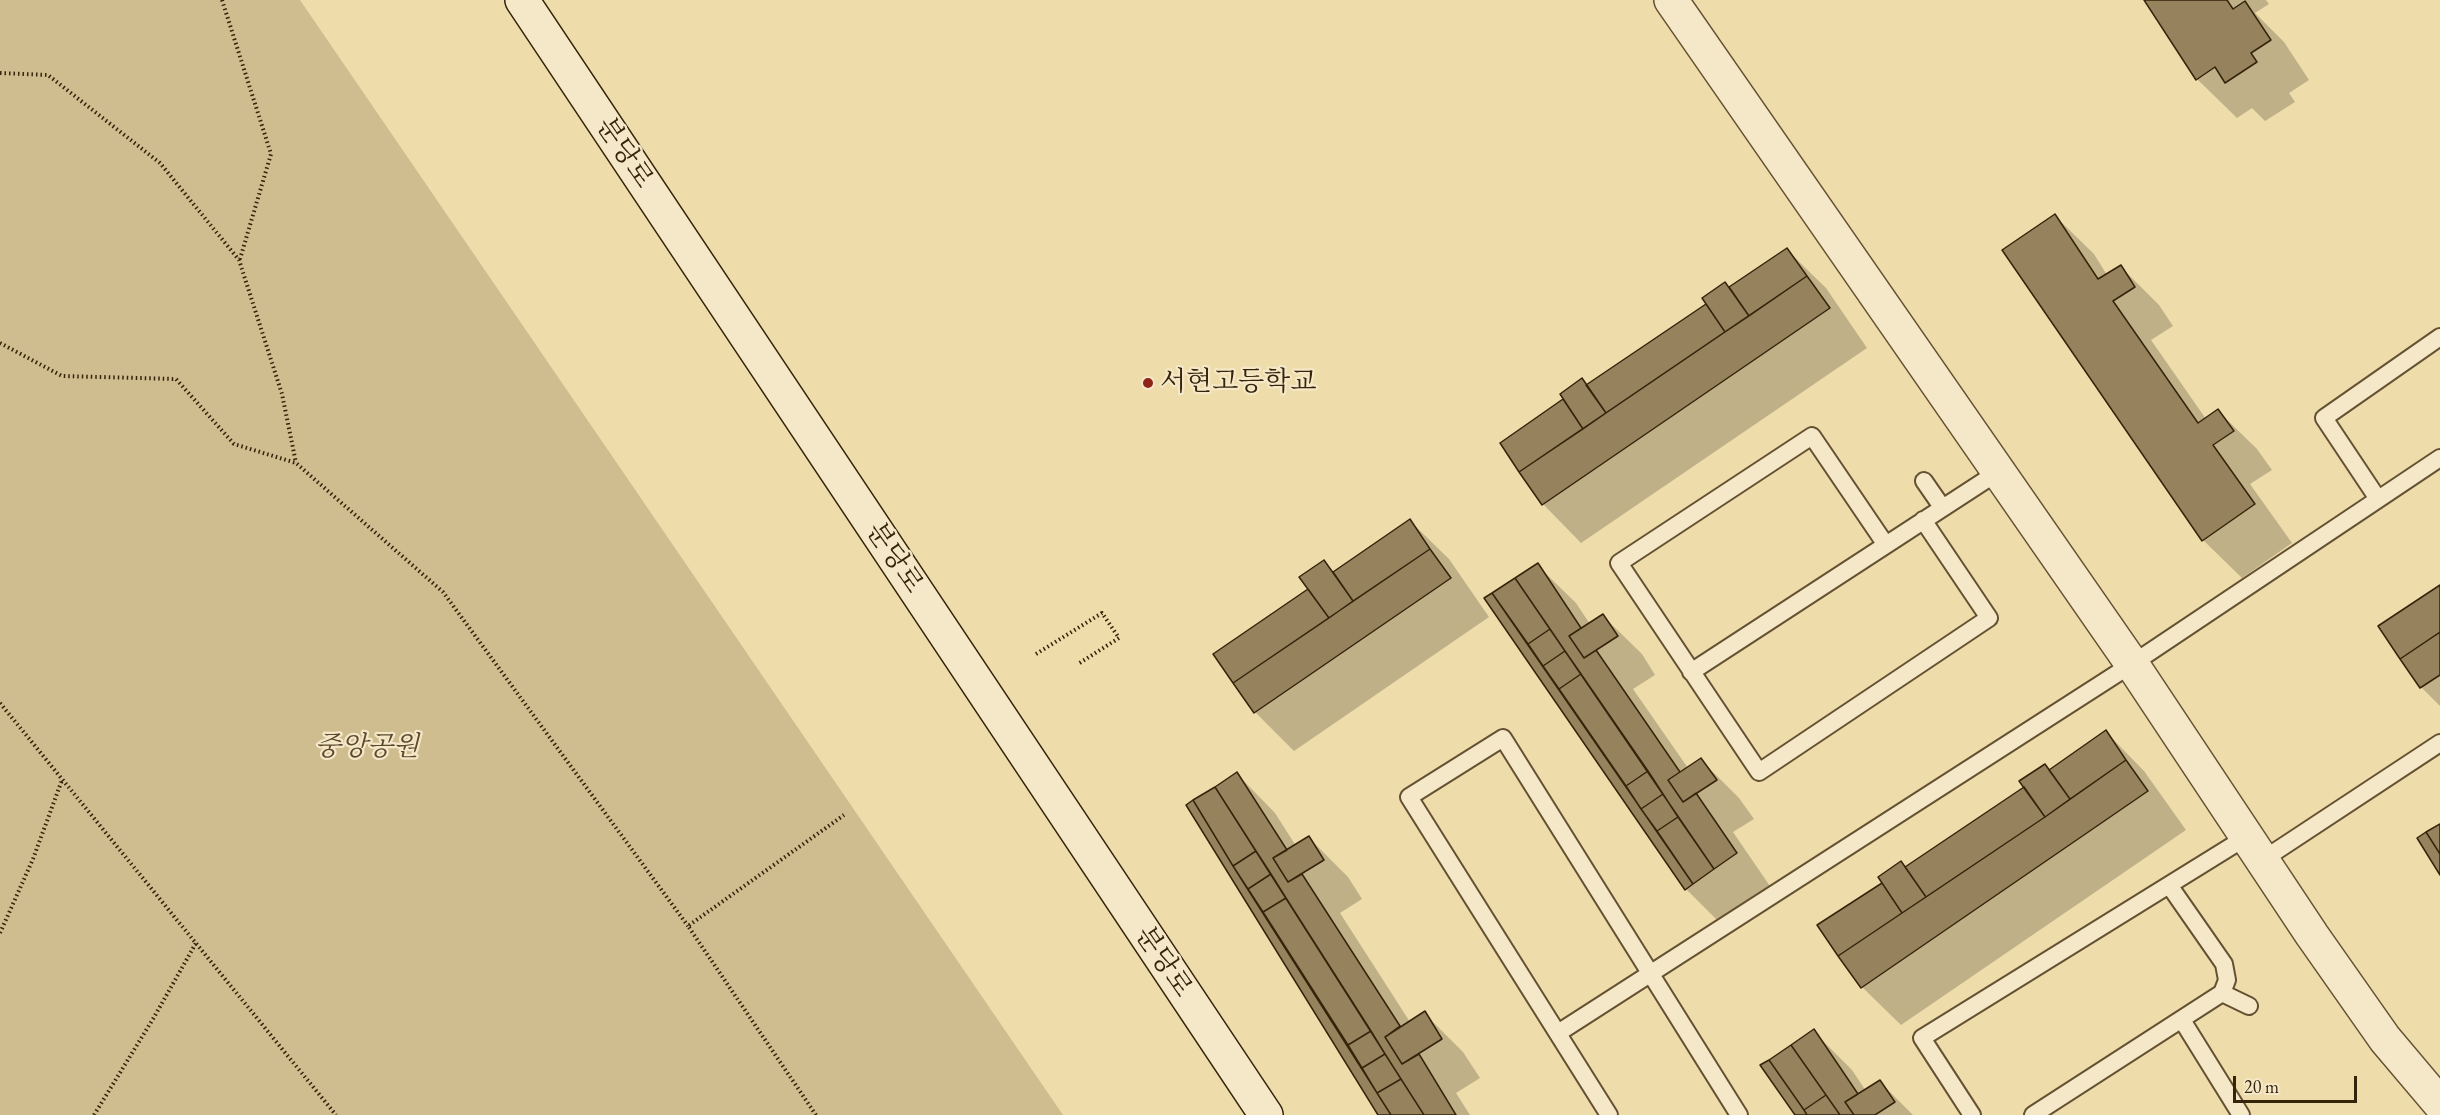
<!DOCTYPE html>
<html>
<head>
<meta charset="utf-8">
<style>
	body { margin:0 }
	#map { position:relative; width:2440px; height:1115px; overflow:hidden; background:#efdcab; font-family:"EB Garamond",serif }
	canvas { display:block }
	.scale { position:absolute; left:2233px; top:1076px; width:124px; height:27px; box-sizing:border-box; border:3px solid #35230a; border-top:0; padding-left:8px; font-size:18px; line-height:21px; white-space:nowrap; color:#35230a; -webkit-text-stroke:4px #f5e8c8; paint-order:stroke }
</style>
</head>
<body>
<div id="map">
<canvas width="2440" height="1115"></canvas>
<div class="scale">20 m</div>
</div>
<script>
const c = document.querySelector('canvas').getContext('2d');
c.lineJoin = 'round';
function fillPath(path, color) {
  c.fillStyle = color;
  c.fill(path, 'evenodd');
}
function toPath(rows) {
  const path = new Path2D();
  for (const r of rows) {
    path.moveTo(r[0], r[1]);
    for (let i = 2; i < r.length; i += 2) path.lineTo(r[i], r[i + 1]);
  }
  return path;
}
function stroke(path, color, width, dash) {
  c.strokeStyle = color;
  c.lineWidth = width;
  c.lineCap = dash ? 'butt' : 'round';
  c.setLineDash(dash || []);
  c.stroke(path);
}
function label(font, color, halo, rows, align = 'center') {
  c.font = font + ' "EB Garamond","Noto Serif KR",serif';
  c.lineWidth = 4.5;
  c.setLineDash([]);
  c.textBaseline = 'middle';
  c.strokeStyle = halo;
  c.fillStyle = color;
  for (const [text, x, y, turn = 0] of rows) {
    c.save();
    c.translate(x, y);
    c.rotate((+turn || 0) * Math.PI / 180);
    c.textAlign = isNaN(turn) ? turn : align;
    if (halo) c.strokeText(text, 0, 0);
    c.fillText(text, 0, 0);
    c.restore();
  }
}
fillPath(toPath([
	[0,0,300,0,1063,1115,0,1115]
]), '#cfbd90');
fillPath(toPath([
	[2146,0,2266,0,2269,4,2255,13,2284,42,2309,80,2289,93,2295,102,2265,121,2252,108,2237,118,2197,79],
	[2055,216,2094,254,2107,275,2121,267,2159,305,2173,326,2151,340,2206,419,2218,411,2257,449,2272,470,2250,484,2292,543,2242,578,2203,540],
	[1787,250,1826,288,1867,348,1581,543,1543,504,1502,444,1708,304,1725,284,1730,289],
	[1410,521,1449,559,1489,617,1294,751,1255,712,1310,589,1324,562,1334,572],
	[1537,565,1576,603,1590,624,1603,616,1642,654,1655,675,1633,689,1688,768,1701,760,1739,798,1754,819,1733,832,1774,892,1724,927,1686,889,1486,599],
	[2440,587,2440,706,2421,687,2380,626],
	[2106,732,2144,771,2186,830,1901,1025,1862,987,1819,926],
	[1237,774,1275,813,1296,846,1309,838,1348,877,1362,899,1340,913,1410,1022,1424,1013,1463,1052,1480,1078,1456,1093,1470,1115,1379,1115,1188,805],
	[1813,1031,1852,1070,1866,1091,1880,1082,1913,1115,1796,1115,1762,1066]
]), '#0003');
const building = toPath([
	[2144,0,2227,0,2233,9,2245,1,2271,40,2251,53,2257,62,2225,83,2215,67,2196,80,2144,0],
	[2055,214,2098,279,2121,265,2135,287,2113,301,2198,423,2218,409,2234,431,2213,445,2255,504,2202,541,2002,250,2055,214],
	[1787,248,1807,276,1749,316,1729,287,1787,248],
	[1807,276,1830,308,1542,505,1519,472,1807,276],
	[1725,282,1749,316,1725,332,1702,298,1725,282],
	[1706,304,1725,332,1606,413,1586,385,1706,304],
	[1582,378,1606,413,1583,429,1560,394,1582,378],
	[1563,399,1583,429,1519,472,1500,443,1563,399],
	[1410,519,1430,549,1353,601,1333,572,1410,519],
	[1430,549,1451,578,1254,713,1233,683,1430,549],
	[1324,560,1353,601,1329,618,1299,577,1324,560],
	[1538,563,1581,628,1569,636,1584,658,1596,650,1680,772,1668,780,1683,802,1696,793,1737,853,1714,869,1515,578,1538,563],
	[1515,578,1550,629,1528,644,1492,593,1515,578],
	[2440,585,2440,632,2400,659,2378,626,2440,585],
	[1308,589,1329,618,1233,683,1213,654,1308,589],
	[1492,593,1693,884,1685,890,1484,598,1492,593],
	[1603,614,1618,636,1584,658,1569,636,1603,614],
	[1550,629,1565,651,1543,666,1528,644,1550,629],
	[2440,632,2440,675,2420,688,2400,659,2440,632],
	[1565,651,1581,674,1559,689,1543,666,1565,651],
	[1581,674,1648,771,1626,786,1559,689,1581,674],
	[2106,730,2126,760,2070,799,2049,770,2106,730],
	[1701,758,1717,780,1683,802,1668,780,1701,758],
	[2126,760,2148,791,1861,988,1838,956,2045,817,2126,760],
	[2045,764,2070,799,2045,817,2019,781,2045,764],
	[1648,771,1663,794,1641,809,1626,786,1648,771],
	[1237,772,1287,850,1273,858,1288,882,1302,874,1400,1026,1385,1037,1402,1064,1419,1054,1456,1115,1424,1115,1401,1079,1215,787,1237,772],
	[1215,787,1256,851,1233,866,1193,800,1215,787],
	[2024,787,2045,817,1926,897,1905,867,2024,787],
	[1663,794,1678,817,1657,831,1641,809,1663,794],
	[1193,800,1233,866,1391,1115,1378,1115,1186,805,1193,800],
	[1678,817,1714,869,1693,884,1657,831,1678,817],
	[2440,824,2440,854,2426,832,2440,824],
	[2426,832,2440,854,2440,875,2417,838,2426,832],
	[1309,836,1324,860,1288,882,1273,858,1309,836],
	[1256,851,1271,874,1248,889,1233,866,1256,851],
	[1901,861,1926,897,1902,913,1878,877,1901,861],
	[1271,874,1286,898,1263,912,1248,889,1271,874],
	[1882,883,1902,913,1838,956,1817,925,1882,883],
	[1286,898,1371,1031,1348,1045,1263,912,1286,898],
	[1425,1011,1442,1039,1402,1064,1385,1037,1425,1011],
	[1814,1029,1858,1094,1845,1102,1854,1115,1840,1115,1791,1045,1814,1029],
	[1371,1031,1385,1054,1362,1068,1348,1045,1371,1031],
	[1791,1045,1826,1095,1804,1110,1769,1060,1791,1045],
	[1385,1054,1401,1079,1377,1093,1362,1068,1385,1054],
	[1769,1060,1804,1110,1807,1115,1795,1115,1760,1065,1769,1060],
	[1401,1079,1424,1115,1391,1115,1377,1093,1401,1079],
	[1880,1080,1895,1102,1875,1115,1854,1115,1845,1102,1880,1080],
	[1826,1095,1840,1115,1807,1115,1804,1110,1826,1095]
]);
fillPath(building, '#96835e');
stroke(building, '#35230a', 1.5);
const service = toPath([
	[1924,481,1942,507],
	[2378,499,2324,418,2440,337],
	[1886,545,1812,436,1619,563,1759,772,1989,618,1923,520],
	[1691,672,1998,472],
	[2264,859,2440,743],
	[2222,993,2249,1006],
	[2182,1020,2241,1115],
	[1558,1033,2132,664,2440,458],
	[1609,1115,1409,797,1503,738,1739,1115],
	[1972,1115,1922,1038,2248,836],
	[2033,1115,2222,993,2227,980,2224,964,2169,885]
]);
const minor = toPath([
	[1671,0,2132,664,2312,935,2385,1039,2440,1104]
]);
const secondary = toPath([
	[522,0,1266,1115]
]);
stroke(service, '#645132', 20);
stroke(minor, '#645132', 36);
stroke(secondary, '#35230a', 36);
stroke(toPath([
	[222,0,271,154,240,259],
	[0,73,48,75,160,163,239,260,282,394,296,463],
	[0,343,62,376,176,379,234,444,296,463,443,592,688,926],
	[1036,654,1102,613,1119,638,1078,664],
	[0,703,336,1115],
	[0,933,33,859,62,780],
	[94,1115,153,1019,196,943],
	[816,1115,688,926,844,815]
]), '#35230a', 4, [1.5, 3]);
stroke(service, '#f5e8c8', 16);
stroke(minor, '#f5e8c8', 33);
stroke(secondary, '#f5e8c8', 33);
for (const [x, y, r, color] of [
	[1148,383,6,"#8f2418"]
]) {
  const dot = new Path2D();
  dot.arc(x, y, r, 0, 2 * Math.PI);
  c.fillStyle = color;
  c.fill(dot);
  stroke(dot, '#f5e8c8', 2);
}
label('27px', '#35230a', '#f5e8c8', [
	["분당로",624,153,56],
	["분당로",894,558,56],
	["분당로",1163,962,56]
]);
label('27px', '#35230a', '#f5e8c8', [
	["서현고등학교",1160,383]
], 'left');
label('italic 27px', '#5c4a2c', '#f5e8c8', [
	["중앙공원",367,748]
]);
</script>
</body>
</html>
